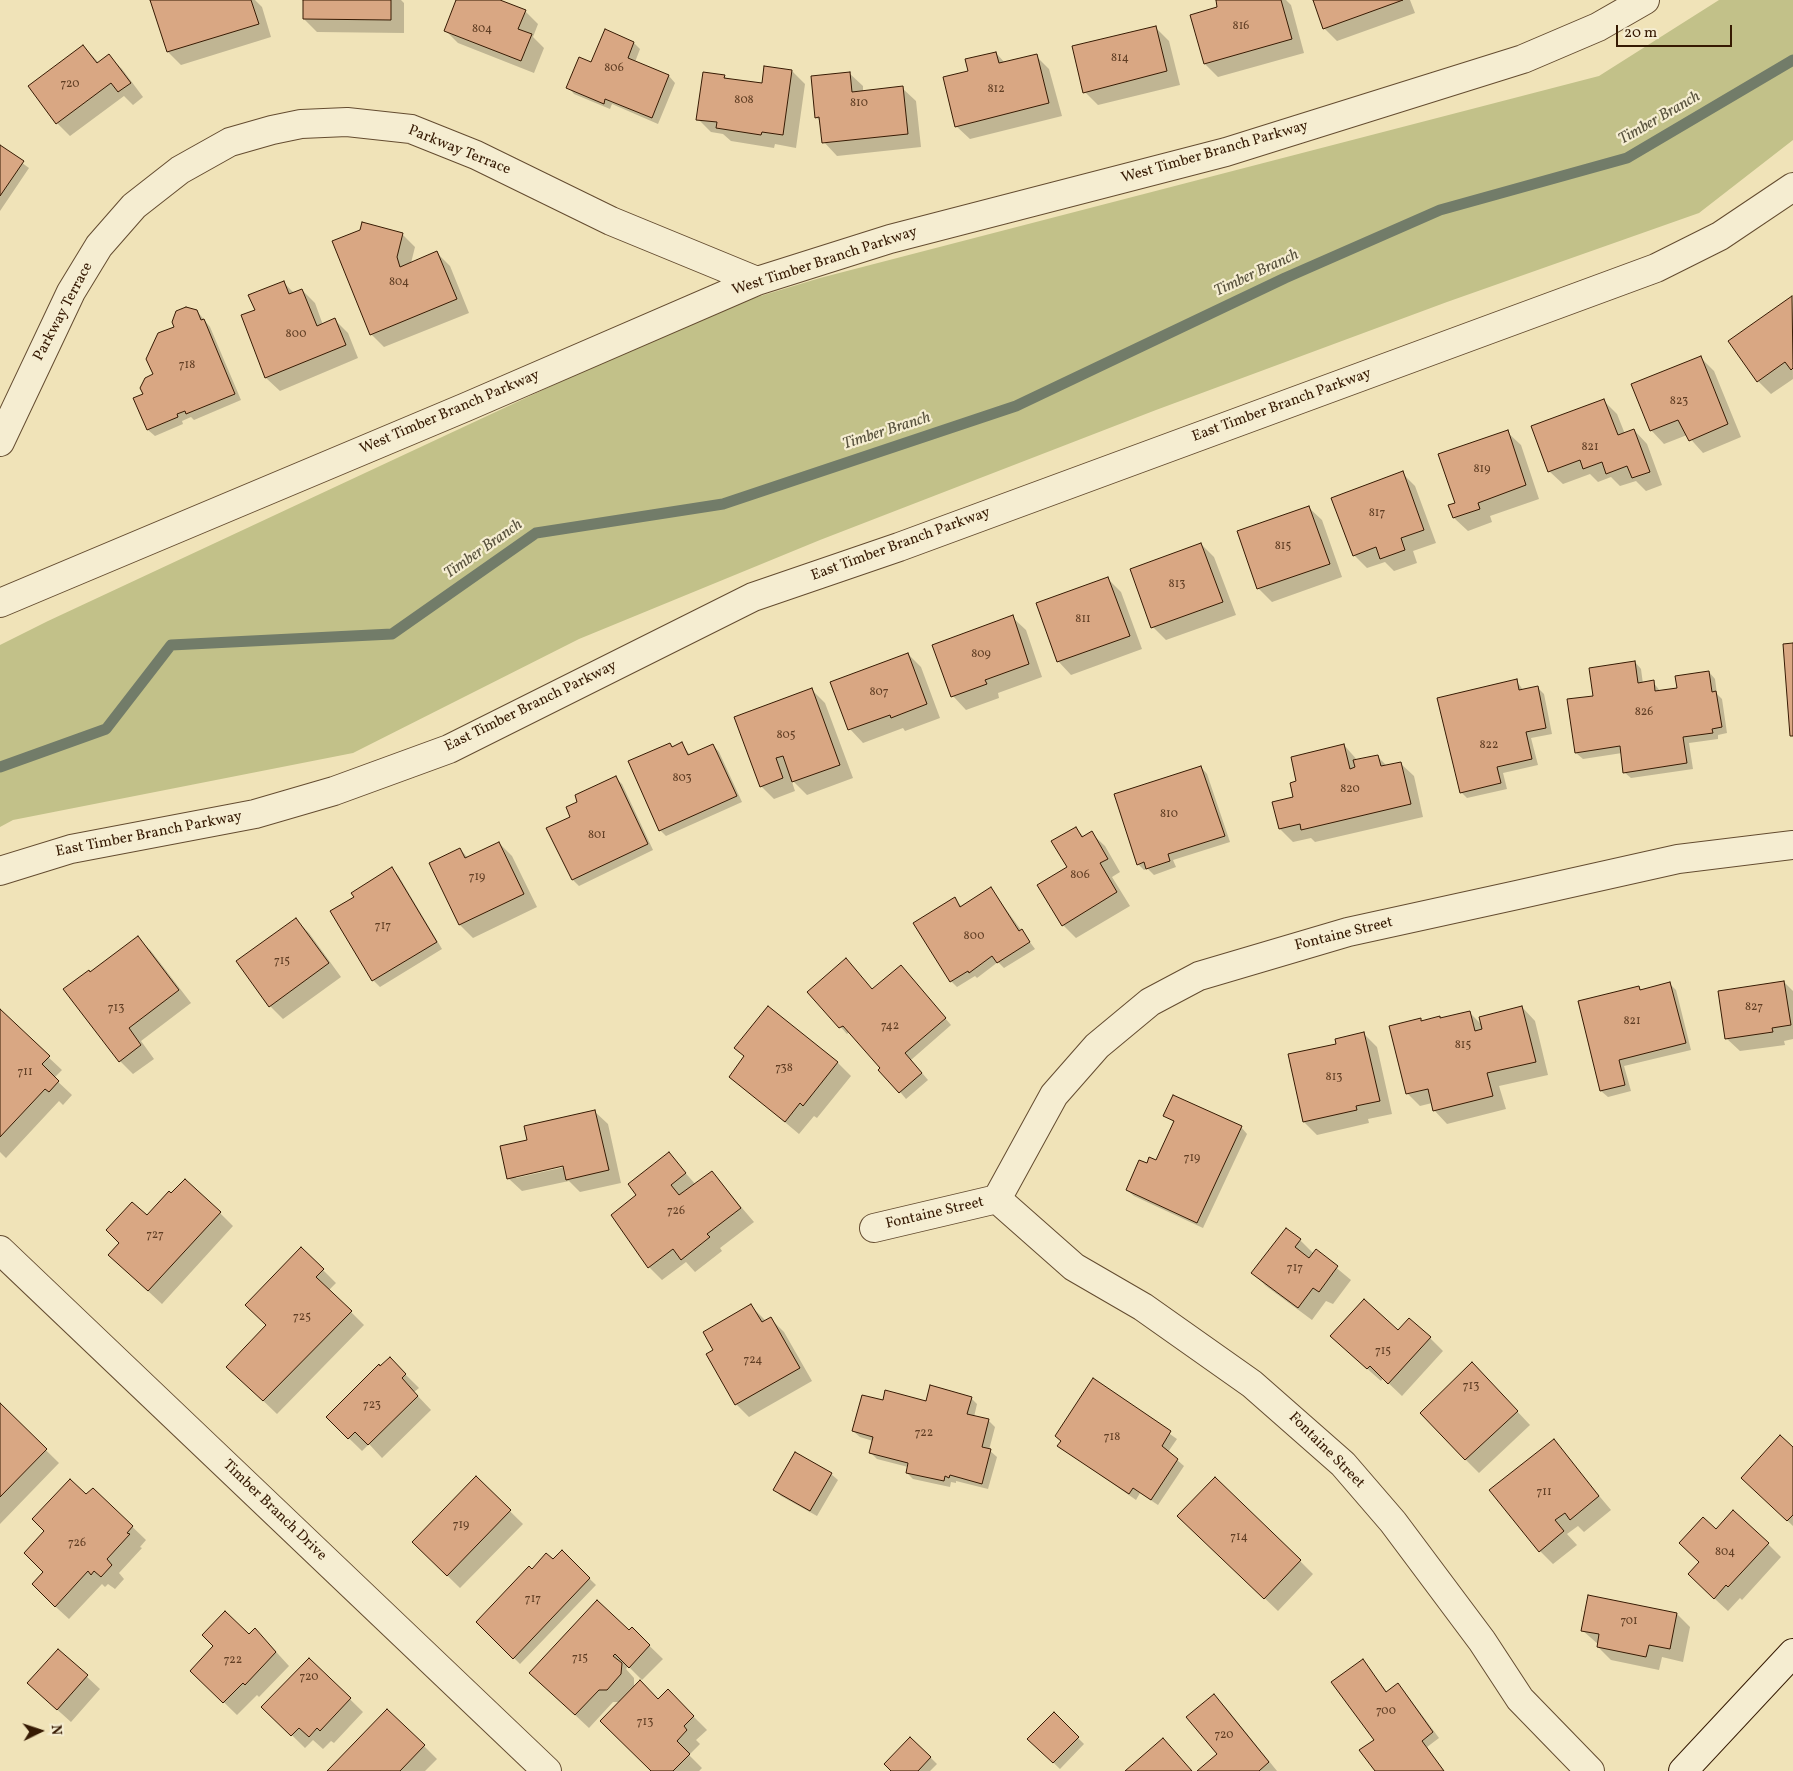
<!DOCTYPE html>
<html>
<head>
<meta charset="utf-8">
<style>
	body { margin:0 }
	#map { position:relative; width:1793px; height:1771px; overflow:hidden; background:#f0e3b8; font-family:Vollkorn,serif }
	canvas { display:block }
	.north { position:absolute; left:15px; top:1706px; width:50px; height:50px; -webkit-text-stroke:4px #f5edd1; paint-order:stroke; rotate:86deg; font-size:14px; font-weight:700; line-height:20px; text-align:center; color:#361a03 }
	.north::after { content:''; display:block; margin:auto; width:18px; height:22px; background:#361a03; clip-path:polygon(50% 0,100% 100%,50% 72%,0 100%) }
	.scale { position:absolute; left:1616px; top:25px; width:116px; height:22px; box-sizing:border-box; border:2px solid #361a03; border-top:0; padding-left:6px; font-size:15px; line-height:18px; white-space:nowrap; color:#361a03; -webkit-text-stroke:4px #f5edd1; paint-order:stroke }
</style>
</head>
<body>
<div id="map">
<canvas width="1793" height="1771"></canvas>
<div class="north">N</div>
<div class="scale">20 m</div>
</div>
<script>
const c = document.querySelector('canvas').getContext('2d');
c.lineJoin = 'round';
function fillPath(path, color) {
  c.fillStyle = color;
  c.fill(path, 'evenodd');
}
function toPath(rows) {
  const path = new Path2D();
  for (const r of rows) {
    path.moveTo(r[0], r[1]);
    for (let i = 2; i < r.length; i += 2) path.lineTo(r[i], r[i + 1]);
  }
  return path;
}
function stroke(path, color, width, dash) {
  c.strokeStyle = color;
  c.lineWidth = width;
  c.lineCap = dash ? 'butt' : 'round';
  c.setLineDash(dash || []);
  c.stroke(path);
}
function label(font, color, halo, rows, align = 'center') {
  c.font = font + ' Vollkorn,serif';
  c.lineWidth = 4.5;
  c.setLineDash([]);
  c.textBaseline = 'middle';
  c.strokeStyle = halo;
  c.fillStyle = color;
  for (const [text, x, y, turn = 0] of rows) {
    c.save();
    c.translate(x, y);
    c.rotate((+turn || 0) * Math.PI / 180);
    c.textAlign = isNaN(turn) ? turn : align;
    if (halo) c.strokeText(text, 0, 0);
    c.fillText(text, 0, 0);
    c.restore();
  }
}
fillPath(toPath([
	[1719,0,1793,0,1793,140,1699,213,1447,302,1156,410,820,540,579,639,353,753,13,820,0,827,0,645,48,621,714,310,820,278,1599,76]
]), '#c2c189');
fillPath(toPath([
	[151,0,255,0,262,7,271,37,181,65,168,52],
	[304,0,401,0,404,3,404,33,317,32,304,19],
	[457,0,497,0,525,11,538,24,533,37,544,48,534,73,458,43,445,30],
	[1220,0,1286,0,1291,5,1304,53,1218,77,1205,64],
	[1314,0,1410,0,1415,13,1337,41,1324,28],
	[1156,28,1169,41,1180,85,1098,105,1085,92],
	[606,31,634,43,640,49,635,62,669,76,675,83,658,124,612,104,610,109,574,94,568,87,592,64],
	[83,46,99,63,109,56,122,69,143,97,133,105,124,96,70,136,57,123],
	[996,53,1005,63,1036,56,1049,69,1062,116,970,139,956,126,970,72],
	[765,67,792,71,805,84,796,148,775,144,774,148,731,141,723,134,711,132,698,119,724,76,728,80,763,84],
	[849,73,863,86,863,92,902,88,916,101,921,147,837,156,824,142,821,122,816,117],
	[0,147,29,168,0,211],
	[402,234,415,247,411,263,437,253,450,266,469,313,384,347,371,334],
	[283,282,294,293,302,290,315,303,323,325,335,320,348,333,358,358,280,391,266,378,243,316,256,310],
	[1792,298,1793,379,1771,394,1758,381,1730,341],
	[197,311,210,327,241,400,194,420,191,417,182,421,183,424,155,436,148,430,135,399,145,395,176,327],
	[1701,358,1714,371,1741,437,1703,453,1687,435,1664,444,1651,430],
	[1604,401,1617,414,1625,434,1634,430,1647,444,1662,485,1646,491,1636,481,1620,486,1611,477,1598,482,1590,474,1563,484,1549,471],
	[1507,432,1521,445,1539,499,1490,516,1492,522,1468,531,1454,518,1450,505,1456,503],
	[1402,473,1415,486,1436,543,1413,551,1417,563,1394,571,1385,562,1367,568,1354,555],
	[1308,507,1322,520,1342,577,1272,602,1258,588],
	[1201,544,1214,557,1236,615,1166,640,1153,627],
	[1108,579,1121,592,1142,649,1071,675,1058,661],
	[1012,617,1026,630,1042,677,998,693,999,698,966,710,953,696],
	[908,654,921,667,940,718,905,731,903,728,863,743,850,729,832,682],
	[1635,662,1641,669,1643,684,1653,682,1660,691,1678,689,1709,672,1715,679,1717,694,1722,699,1727,733,1718,735,1718,739,1689,743,1693,769,1631,778,1624,772,1622,753,1583,759,1576,753,1594,697],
	[1516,680,1523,690,1537,687,1544,694,1552,734,1531,738,1538,765,1503,773,1507,789,1467,798,1461,792],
	[812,690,825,703,853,778,807,795,791,779,795,791,774,799,761,786],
	[670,744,673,748,682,744,690,755,713,745,719,752,742,802,666,836,660,830],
	[1344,745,1358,761,1378,757,1387,766,1400,763,1414,776,1423,817,1315,842,1311,838,1293,842,1280,829,1295,798,1298,782],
	[1201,767,1207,774,1230,842,1173,860,1176,867,1154,875,1148,869,1144,870,1138,864],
	[615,777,622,784,653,850,579,886,573,880,572,817],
	[1075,828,1084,837,1091,833,1105,846,1120,872,1112,877,1130,906,1076,938,1063,925,1068,867],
	[499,843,512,856,537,907,473,938,460,925,460,849,468,858],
	[392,869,398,875,442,949,380,987,373,980,332,912,355,897],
	[991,889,1035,949,1004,968,998,962,977,978,975,976,957,987,951,981,955,899,962,907],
	[296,920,309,933,341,977,283,1019,270,1006],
	[138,938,151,951,191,1003,141,1041,154,1059,133,1074,120,1061,65,989,91,974],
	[907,973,951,1025,911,1060,928,1080,906,1099,850,1031,847,1034,809,992,873,991],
	[1784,982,1793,991,1793,1039,1784,1041,1785,1045,1740,1051,1726,1038],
	[1670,984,1676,990,1691,1050,1624,1066,1631,1091,1608,1097,1601,1091,1638,987,1642,991],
	[1522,1007,1535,1021,1548,1075,1499,1086,1506,1109,1447,1124,1434,1110,1432,1103,1420,1106,1407,1093,1420,1020,1422,1022,1440,1017,1442,1019,1470,1013,1482,1025],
	[768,1008,838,1063,851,1076,817,1118,814,1116,799,1134,731,1077,745,1057,736,1048],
	[0,1012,62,1070,54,1078,72,1095,63,1105,59,1101,6,1158,0,1152],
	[1364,1034,1377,1047,1392,1114,1368,1119,1369,1123,1317,1135,1304,1122,1337,1044],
	[594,1111,608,1124,621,1183,580,1192,569,1181,522,1191,508,1178,529,1141],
	[569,1164,569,1166,516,1178,516,1175],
	[1165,1115,1241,1127,1247,1134,1203,1228,1134,1196,1127,1190,1147,1165,1157,1162,1175,1123],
	[668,1153,696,1185,712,1173,754,1222,720,1248,722,1251,695,1272,686,1262,662,1280,649,1267,612,1216,638,1195],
	[220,1213,233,1226,162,1304,123,1268,147,1217],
	[1300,1240,1314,1254,1316,1251,1351,1280,1333,1304,1326,1301,1312,1320,1266,1286,1253,1273],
	[323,1270,336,1283,329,1290,364,1325,277,1414,228,1367],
	[751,1306,766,1321,771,1319,784,1332,812,1381,749,1417,736,1404,715,1350],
	[1398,1332,1430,1338,1443,1351,1402,1396,1383,1378,1381,1381,1345,1349],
	[390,1359,419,1388,414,1392,431,1410,382,1458,369,1444,362,1451,327,1417],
	[1485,1377,1530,1425,1479,1473,1465,1459],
	[1093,1380,1177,1439,1168,1452,1184,1466,1158,1505,1140,1493,1136,1500,1059,1446],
	[971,1398,977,1404,974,1417,988,1420,995,1427,989,1450,997,1457,988,1489,956,1481,956,1483,951,1482,950,1487,913,1479,907,1473,908,1467,877,1459,870,1452,873,1441,860,1437,853,1431,884,1402,927,1402],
	[0,1405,59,1463,0,1524],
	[1553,1441,1611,1510,1584,1532,1578,1526,1567,1534,1577,1545,1553,1564,1540,1551],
	[1793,1449,1793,1526,1756,1491],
	[831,1474,838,1480,817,1516,781,1496,775,1490],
	[476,1478,523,1524,460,1588,413,1542],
	[93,1489,146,1540,140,1547,142,1548,119,1573,124,1579,115,1589,108,1584,105,1587,102,1584,69,1619,46,1598,45,1572,86,1496],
	[1192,1529,1300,1561,1313,1574,1278,1611],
	[1716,1530,1768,1544,1781,1557,1742,1600,1740,1598,1728,1611,1703,1588,1700,1562],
	[562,1552,596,1585,520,1664,478,1622,532,1571,553,1561],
	[1589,1596,1677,1614,1690,1627,1683,1662,1662,1657,1659,1670,1611,1660,1598,1647,1598,1644,1582,1630],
	[632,1629,663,1659,642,1680,628,1666,626,1669,634,1678,634,1688,658,1700,668,1691,707,1730,696,1740,700,1744,689,1755,702,1768,699,1771,652,1771,620,1702,613,1702,589,1728,544,1686],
	[249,1636,268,1643,289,1666,259,1697,257,1695,237,1715,205,1684],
	[58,1650,100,1689,71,1722,42,1696],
	[309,1659,363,1712,334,1743,331,1741,323,1749,313,1740,305,1748,263,1707],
	[1363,1661,1387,1692,1398,1685,1404,1691,1439,1738,1427,1747,1444,1771,1376,1771,1375,1740],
	[1214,1696,1227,1709,1277,1771,1198,1771,1218,1754],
	[1054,1714,1084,1744,1060,1769,1035,1745],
	[424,1746,437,1759,425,1771,329,1771],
	[930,1757,937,1764,930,1771,893,1771]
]), '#0003');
stroke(toPath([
	[0,767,106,729,171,645,392,634,536,533,723,504,1016,406,1285,278,1440,210,1627,158,1793,60]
]), '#727c69', 11);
const building = toPath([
	[150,0,251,0,259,24,167,52,150,0],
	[303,0,391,0,391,20,303,19,303,0],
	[456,0,500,0,526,10,518,29,532,34,521,61,444,31,456,0],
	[1216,0,1281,0,1292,39,1204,64,1190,15,1217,7,1216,0],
	[1313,0,1403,0,1323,29,1313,0],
	[1156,26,1167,71,1083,93,1072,46,1156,26],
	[605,29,634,42,628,58,669,75,652,118,605,99,604,104,566,88,579,57,591,62,605,29],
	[83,45,97,63,109,54,131,83,118,92,111,83,56,124,28,86,83,45],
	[996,52,999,63,1037,54,1049,103,955,127,943,77,968,71,965,59,996,52],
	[764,66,792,70,783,135,762,132,761,135,716,128,717,122,696,120,703,72,725,75,724,78,762,83,764,66],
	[850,72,852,92,903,86,908,134,822,143,819,117,815,118,811,76,850,72],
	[0,145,24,161,0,196,0,145],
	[362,222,403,233,397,257,400,267,437,251,457,299,370,335,332,241,360,230,362,222],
	[284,281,289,294,302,289,317,326,335,318,346,345,265,378,241,315,255,310,248,295,284,281],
	[1792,296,1793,368,1791,370,1785,362,1757,382,1728,341,1792,296],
	[186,307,197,310,201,320,204,319,235,394,186,414,185,411,177,414,178,417,147,430,133,398,143,394,140,388,145,378,153,374,146,359,158,333,174,327,172,322,176,311,186,307],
	[1701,356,1728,424,1689,441,1678,420,1650,431,1631,384,1701,356],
	[1604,399,1618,435,1634,429,1650,472,1632,478,1627,466,1606,474,1602,462,1583,469,1580,460,1548,472,1531,426,1604,399],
	[1508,430,1526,485,1478,503,1480,509,1453,518,1448,505,1455,503,1438,454,1508,430],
	[1403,471,1424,530,1401,538,1405,550,1380,559,1376,547,1353,556,1331,498,1403,471],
	[1309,506,1330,564,1257,589,1237,531,1309,506],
	[1201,543,1223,602,1151,628,1130,569,1201,543],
	[1108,577,1130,636,1057,662,1036,603,1108,577],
	[1013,615,1029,664,985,680,987,684,951,697,932,645,1013,615],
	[1793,643,1793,736,1790,736,1783,644,1793,643],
	[908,653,927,704,891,718,890,715,848,730,830,682,908,653],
	[1635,661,1638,683,1654,680,1655,691,1677,688,1675,676,1709,671,1712,692,1716,691,1722,727,1712,729,1713,733,1683,737,1687,763,1623,773,1620,746,1575,753,1567,699,1593,696,1589,668,1635,661],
	[1517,679,1519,690,1538,686,1546,728,1526,732,1532,759,1497,767,1501,783,1460,793,1437,698,1517,679],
	[812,688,840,765,792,782,783,756,776,758,783,778,760,787,734,717,812,688],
	[682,742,688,755,713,744,737,796,659,831,628,761,670,743,672,747,682,742],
	[1344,744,1350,769,1355,767,1353,760,1378,755,1381,766,1401,762,1411,804,1301,830,1300,824,1279,829,1272,802,1293,797,1290,783,1296,781,1291,757,1344,744],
	[1201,766,1225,836,1168,854,1170,861,1146,869,1144,862,1137,865,1114,794,1201,766],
	[616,776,648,844,572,880,546,828,570,817,566,807,577,802,575,795,616,776],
	[1076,827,1082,837,1092,831,1108,859,1100,863,1117,892,1062,926,1037,885,1067,867,1051,841,1076,827],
	[499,842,524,894,459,925,429,863,460,848,465,858,499,842],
	[392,867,437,942,372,981,330,911,354,897,351,893,392,867],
	[991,887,1019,931,1022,929,1030,942,997,963,992,956,969,973,968,971,950,982,913,923,955,897,960,907,991,887],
	[296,918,329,963,269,1007,236,961,296,918],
	[138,936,179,990,129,1028,141,1045,119,1062,63,989,89,970,90,972,138,936],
	[846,958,872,989,901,965,946,1018,905,1053,922,1073,899,1093,878,1070,880,1068,843,1026,839,1028,807,992,846,958],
	[1784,981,1791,1025,1772,1028,1773,1032,1725,1039,1718,991,1784,981],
	[1670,982,1686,1043,1619,1060,1625,1085,1600,1091,1578,1001,1639,986,1640,990,1670,982],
	[768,1006,838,1062,803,1106,800,1103,785,1122,729,1077,744,1056,734,1048,768,1006],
	[1522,1006,1536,1062,1487,1073,1493,1096,1433,1111,1428,1089,1406,1094,1389,1026,1421,1018,1421,1021,1440,1016,1440,1018,1470,1011,1475,1031,1482,1029,1479,1017,1522,1006],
	[0,1009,50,1056,42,1064,59,1081,49,1092,45,1089,0,1137,0,1009],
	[1364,1032,1380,1101,1356,1106,1357,1110,1303,1122,1288,1054,1336,1044,1335,1039,1364,1032],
	[1173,1095,1242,1126,1197,1223,1126,1190,1139,1160,1147,1163,1149,1157,1156,1160,1174,1121,1163,1116,1173,1095],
	[595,1110,609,1170,566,1180,563,1166,507,1179,500,1146,527,1140,524,1126,595,1110],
	[669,1152,686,1173,671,1185,679,1195,712,1171,741,1208,707,1234,710,1237,681,1260,673,1249,648,1268,611,1215,636,1195,628,1184,669,1152],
	[185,1179,221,1212,148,1291,108,1255,119,1243,106,1230,132,1202,147,1215,169,1191,171,1193,185,1179],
	[1286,1228,1301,1239,1295,1247,1309,1258,1316,1249,1338,1266,1319,1292,1313,1288,1298,1308,1251,1273,1286,1228],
	[301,1247,324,1269,316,1277,352,1311,263,1401,226,1367,266,1325,245,1305,301,1247],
	[1364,1299,1398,1330,1409,1318,1431,1337,1388,1384,1370,1366,1367,1369,1330,1336,1364,1299],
	[751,1304,762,1322,771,1317,800,1368,735,1405,706,1354,713,1350,703,1332,751,1304],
	[390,1357,406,1374,402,1378,418,1396,368,1445,355,1432,348,1439,326,1417,379,1364,380,1366,390,1357],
	[1472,1362,1518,1411,1465,1460,1420,1413,1472,1362],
	[1093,1378,1171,1431,1162,1446,1178,1459,1151,1500,1133,1488,1129,1494,1057,1446,1061,1441,1055,1436,1093,1378],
	[930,1385,972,1397,967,1414,989,1419,982,1447,991,1449,982,1484,950,1475,949,1478,945,1476,944,1481,906,1473,908,1463,869,1453,873,1437,852,1431,862,1395,883,1400,885,1390,926,1401,930,1385],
	[0,1403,47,1449,0,1497,0,1403],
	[1780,1435,1793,1447,1793,1515,1787,1521,1741,1478,1780,1435],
	[1554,1439,1599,1496,1570,1520,1565,1513,1555,1520,1564,1531,1539,1552,1489,1490,1554,1439],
	[795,1452,832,1473,810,1511,773,1490,795,1452],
	[476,1476,511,1510,447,1576,412,1542,476,1476],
	[1215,1477,1301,1560,1264,1599,1177,1516,1215,1477],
	[70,1479,86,1494,93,1488,133,1526,127,1533,130,1534,107,1559,112,1565,101,1577,94,1571,91,1575,88,1571,55,1607,32,1584,43,1572,24,1553,44,1531,32,1519,70,1479],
	[1733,1510,1769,1543,1728,1587,1726,1585,1714,1599,1688,1574,1699,1562,1679,1543,1703,1517,1716,1529,1733,1510],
	[562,1550,590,1578,513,1659,476,1622,529,1566,532,1569,546,1553,553,1559,562,1550],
	[1588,1595,1677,1613,1670,1649,1649,1645,1646,1657,1597,1647,1599,1634,1581,1631,1588,1595],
	[597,1600,629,1630,632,1627,650,1645,629,1668,615,1654,613,1656,622,1663,621,1674,607,1690,599,1690,575,1715,529,1673,597,1600],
	[225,1611,249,1634,255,1628,276,1652,245,1685,243,1683,223,1703,190,1671,213,1646,202,1635,225,1611],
	[58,1649,88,1675,57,1710,27,1683,58,1649],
	[309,1658,351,1698,320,1731,317,1728,309,1737,299,1728,291,1736,261,1707,309,1658],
	[1363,1659,1386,1692,1398,1683,1433,1732,1422,1741,1444,1771,1375,1771,1359,1750,1374,1740,1331,1682,1363,1659],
	[640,1680,658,1699,668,1689,694,1716,684,1726,687,1730,677,1741,690,1754,673,1771,651,1771,600,1721,640,1680],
	[1214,1694,1269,1762,1259,1771,1197,1771,1217,1754,1186,1717,1214,1694],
	[387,1709,425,1745,400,1771,327,1771,387,1709],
	[1054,1712,1079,1737,1053,1763,1027,1739,1054,1712],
	[910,1737,931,1757,918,1771,891,1771,884,1764,910,1737],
	[1163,1738,1192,1771,1125,1771,1163,1738]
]);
fillPath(building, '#d9a783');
stroke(building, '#361a03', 1);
const minor = toPath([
	[0,442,71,292,99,246,134,206,180,170,230,142,272,130,301,124,347,122,411,129,476,155,611,221,757,281],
	[0,603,466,407,757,281,890,239,1226,152,1523,59,1598,27,1645,0],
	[0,871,71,849,255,814,334,791,449,749,753,597,899,547,1656,268,1720,236,1793,187],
	[997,1199,1054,1095,1097,1046,1150,1002,1199,976,1348,932,1517,895,1678,859,1793,845],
	[874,1228,997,1199,1074,1267,1143,1307,1252,1384,1343,1464,1393,1522,1482,1641,1520,1699,1590,1771],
	[0,1250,547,1771]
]);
const secondary = toPath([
	[1683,1771,1793,1653]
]);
stroke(minor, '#644c30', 30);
stroke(secondary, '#361a03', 30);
stroke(minor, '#f5edd1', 28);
stroke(secondary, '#f5edd1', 28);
label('12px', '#5f3d23', null, [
	["816",1241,27],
	["804",482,30],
	["814",1120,59],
	["806",614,69],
	["720",70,85],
	["812",996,90],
	["808",744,101],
	["810",859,104],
	["804",399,283],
	["800",296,335],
	["718",187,366],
	["823",1679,402],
	["821",1590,448],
	["819",1482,470],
	["817",1377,514],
	["815",1283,547],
	["813",1177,585],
	["811",1083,620],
	["809",981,655],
	["807",879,693],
	["826",1644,713],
	["805",786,736],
	["822",1489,746],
	["803",682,779],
	["820",1350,790],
	["810",1169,815],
	["801",597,836],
	["806",1080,876],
	["719",477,878],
	["717",383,927],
	["800",974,937],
	["715",282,962],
	["827",1754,1008],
	["713",116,1009],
	["821",1632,1022],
	["742",890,1027],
	["815",1463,1046],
	["738",784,1069],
	["711",25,1073],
	["813",1334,1078],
	["719",1192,1159],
	["726",676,1212],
	["727",155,1236],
	["717",1295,1269],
	["725",302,1318],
	["715",1383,1352],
	["724",753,1361],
	["713",1471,1387],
	["723",372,1406],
	["722",924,1434],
	["718",1112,1438],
	["711",1544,1493],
	["719",461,1526],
	["714",1239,1538],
	["726",77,1544],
	["804",1725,1553],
	["717",533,1600],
	["701",1629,1622],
	["715",580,1659],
	["722",233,1661],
	["720",309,1678],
	["700",1386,1712],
	["713",645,1723],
	["720",1224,1736]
]);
label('15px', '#361a03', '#f5edd1', [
	["Parkway Terrace",459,151,22],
	["West Timber Branch Parkway",1215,153,-16],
	["West Timber Branch Parkway",825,262,-18],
	["Parkway Terrace",64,312,-62],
	["East Timber Branch Parkway",1282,406,-20],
	["West Timber Branch Parkway",450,413,-23],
	["East Timber Branch Parkway",901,545,-20],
	["East Timber Branch Parkway",531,707,-26],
	["East Timber Branch Parkway",149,835,-11],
	["Fontaine Street",1344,935,-14],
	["Fontaine Street",935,1214,-13],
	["Fontaine Street",1326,1451,45],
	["Timber Branch Drive",274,1511,44]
]);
label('italic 16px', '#59533e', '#f5edd1', [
	["Timber Branch",1660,119,-30],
	["Timber Branch",1257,274,-25],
	["Timber Branch",887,432,-18],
	["Timber Branch",484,550,-35]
]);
</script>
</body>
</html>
